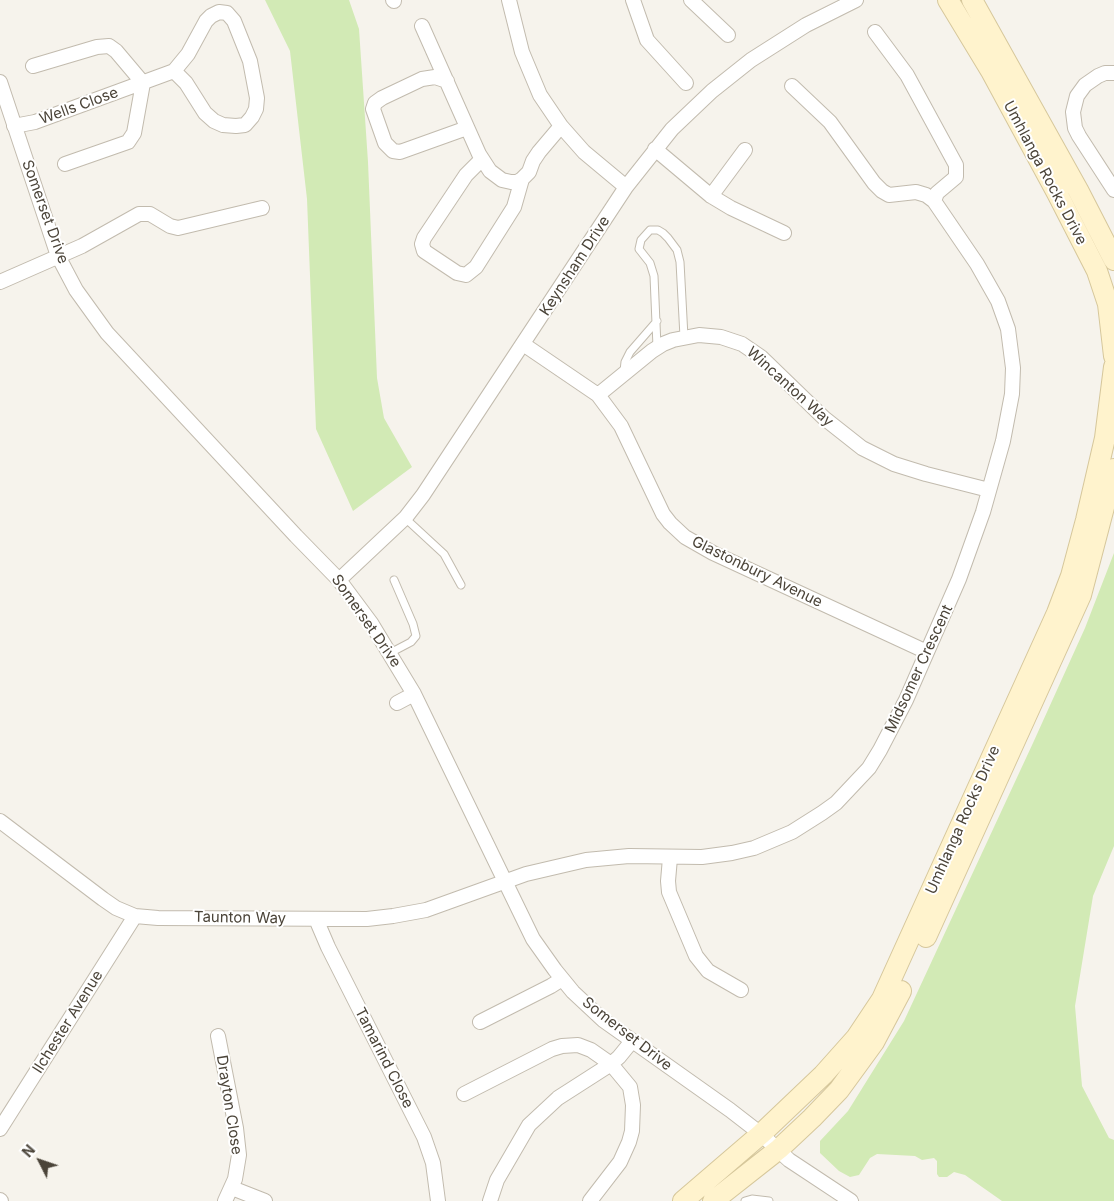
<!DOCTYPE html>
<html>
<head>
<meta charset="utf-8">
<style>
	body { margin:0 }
	#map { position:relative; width:1114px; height:1201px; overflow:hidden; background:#f6f3ec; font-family:Inter,sans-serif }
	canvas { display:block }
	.north { position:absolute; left:15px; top:1136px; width:50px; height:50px; -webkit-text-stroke:4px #fff; paint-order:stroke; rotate:311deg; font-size:14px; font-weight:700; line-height:20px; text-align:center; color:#4b4439 }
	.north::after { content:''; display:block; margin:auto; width:18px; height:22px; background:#4b4439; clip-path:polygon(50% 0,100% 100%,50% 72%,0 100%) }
</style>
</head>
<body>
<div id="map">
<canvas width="1114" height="1201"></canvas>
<div class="north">N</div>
</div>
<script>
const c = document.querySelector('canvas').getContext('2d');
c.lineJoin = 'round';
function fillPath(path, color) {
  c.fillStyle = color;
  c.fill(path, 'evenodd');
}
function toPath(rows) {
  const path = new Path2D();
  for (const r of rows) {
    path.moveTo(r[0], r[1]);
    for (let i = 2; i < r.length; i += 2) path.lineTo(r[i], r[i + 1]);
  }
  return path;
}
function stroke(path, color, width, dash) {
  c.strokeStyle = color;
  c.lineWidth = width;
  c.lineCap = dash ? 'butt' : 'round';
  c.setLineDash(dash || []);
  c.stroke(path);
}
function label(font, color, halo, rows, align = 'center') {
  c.font = font + ' Inter,sans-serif';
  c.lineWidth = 4;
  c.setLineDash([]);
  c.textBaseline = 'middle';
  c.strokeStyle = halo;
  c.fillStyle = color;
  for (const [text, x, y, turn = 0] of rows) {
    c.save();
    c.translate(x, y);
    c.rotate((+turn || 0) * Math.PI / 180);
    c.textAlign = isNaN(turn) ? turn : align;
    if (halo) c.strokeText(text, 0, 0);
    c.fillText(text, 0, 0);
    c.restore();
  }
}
fillPath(toPath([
	[265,0,349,0,359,29,368,162,377,378,384,418,412,467,353,511,316,429,307,199,290,51],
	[1114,553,1114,846,1093,896,1075,1006,1082,1086,1109,1138,1114,1140,1114,1201,1002,1201,965,1175,954,1172,947,1177,939,1177,937,1174,937,1161,934,1158,922,1160,915,1156,877,1154,870,1158,859,1175,850,1177,839,1171,820,1153,820,1141,848,1111,904,1021,1033,743,1085,628]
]), '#d2eab5');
const lane = toPath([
	[657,347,654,276,650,263,639,249,641,240,650,230,658,230,663,233,668,238,677,250,680,262,684,337],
	[624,371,625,362,630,352,657,321],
	[405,518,444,554,461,585],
	[390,653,411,642,416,636,413,624,394,580],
	[745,1201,752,1199,769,1201]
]);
const street = toPath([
	[393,0,394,1],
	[509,0,522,52,540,95,561,126,584,152,626,187],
	[633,0,647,40,686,83],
	[691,0,728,35],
	[422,26,479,154,490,171,502,180,511,182,517,182,522,179,529,172,533,161,539,152,561,126],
	[875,32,907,75,956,165,956,177,937,193,934,201],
	[33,66,97,47,109,46,116,51,143,83],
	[1114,73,1105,73,1098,76,1085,85,1077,96,1073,112,1075,128,1079,136,1114,190],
	[447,81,435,77,422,79,382,98,375,103,373,109,385,143,393,151,400,152,467,128],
	[0,82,58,256,76,290,107,333,296,536,339,580,371,623,414,694,533,939,555,970,573,992,603,1020,730,1110,761,1134,789,1160,851,1201],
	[14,126,35,122,174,71,188,54,206,21,211,16,219,12,227,13,234,21,250,61,257,98,256,109,252,117,245,125,236,126,223,125,214,121,205,113,186,83,174,71],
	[655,149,711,196,731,208,784,233],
	[482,159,466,175,424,238,422,244,424,251,457,273,466,275,476,267,514,207,522,179],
	[65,164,128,142,134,133,143,83],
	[711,196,745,150],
	[0,282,82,246,139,214,150,214,170,226,178,228,262,208],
	[523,344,598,395,621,426,663,514,670,523,685,537,713,553,927,652],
	[598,395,652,351,663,344,673,340,699,335,721,337,742,344,761,357,824,418,862,448,894,464,926,474,989,490],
	[339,580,406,517,423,495,626,187,672,129,712,91,751,60,806,25,856,0],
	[397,703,414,694],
	[0,821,103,899,116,908,135,916,158,918,367,919,393,916,426,910,526,874,586,860,629,856,702,857,732,853,754,848,792,832,822,813,836,803,869,768,880,750,906,700,959,579,983,512,1003,441,1012,394,1013,368,1008,329,998,301,977,264,934,201,926,195,916,192,889,195,882,191,874,183,830,122,792,86],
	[670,858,668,881,669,892,696,956,708,971,741,990],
	[316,919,328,947,424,1137,433,1163,438,1201],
	[480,1022,551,986,562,979],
	[218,1036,236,1128,239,1155,235,1179,225,1201],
	[464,1094,552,1049,562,1046,578,1045,591,1050,611,1064,619,1057,632,1041],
	[0,1129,135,916],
	[232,1188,265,1201],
	[0,1200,1,1201],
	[490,1201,497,1180,529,1125,558,1098,611,1064,630,1087,633,1105,632,1131,629,1142,620,1162,590,1201]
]);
const secondary = toPath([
	[948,0,991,71,1057,193,1097,271,1108,304,1114,356],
	[972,0,1078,190,1114,260],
	[926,937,1081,595,1114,469],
	[683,1201,761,1134,823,1075,856,1038,882,999,1057,613,1071,576,1086,520,1105,438,1114,367],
	[713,1201,779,1149,812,1118,839,1090,874,1042,901,991]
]);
stroke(lane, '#c2bbae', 9);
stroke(street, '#c2bbae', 16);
stroke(secondary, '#d6c79b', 22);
stroke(lane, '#fff', 7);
stroke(street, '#fff', 14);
stroke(secondary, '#fff3cd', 20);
label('15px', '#4b4439', '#fff', [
	["Wells Close",79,106,-20],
	["Umhlanga Rocks Drive",1045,173,62],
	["Somerset Drive",45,212,70],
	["Keynsham Drive",575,266,-57],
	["Wincanton Way",790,387,42],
	["Glastonbury Avenue",757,572,26],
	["Somerset Drive",366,621,55],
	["Midsomer Crescent",919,669,-65],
	["Umhlanga Rocks Drive",963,820,-66],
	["Taunton Way",240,918,1],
	["Ilchester Avenue",68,1022,-58],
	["Somerset Drive",627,1034,38],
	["Tamarind Close",384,1058,63],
	["Drayton Close",229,1105,81]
]);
</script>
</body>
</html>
